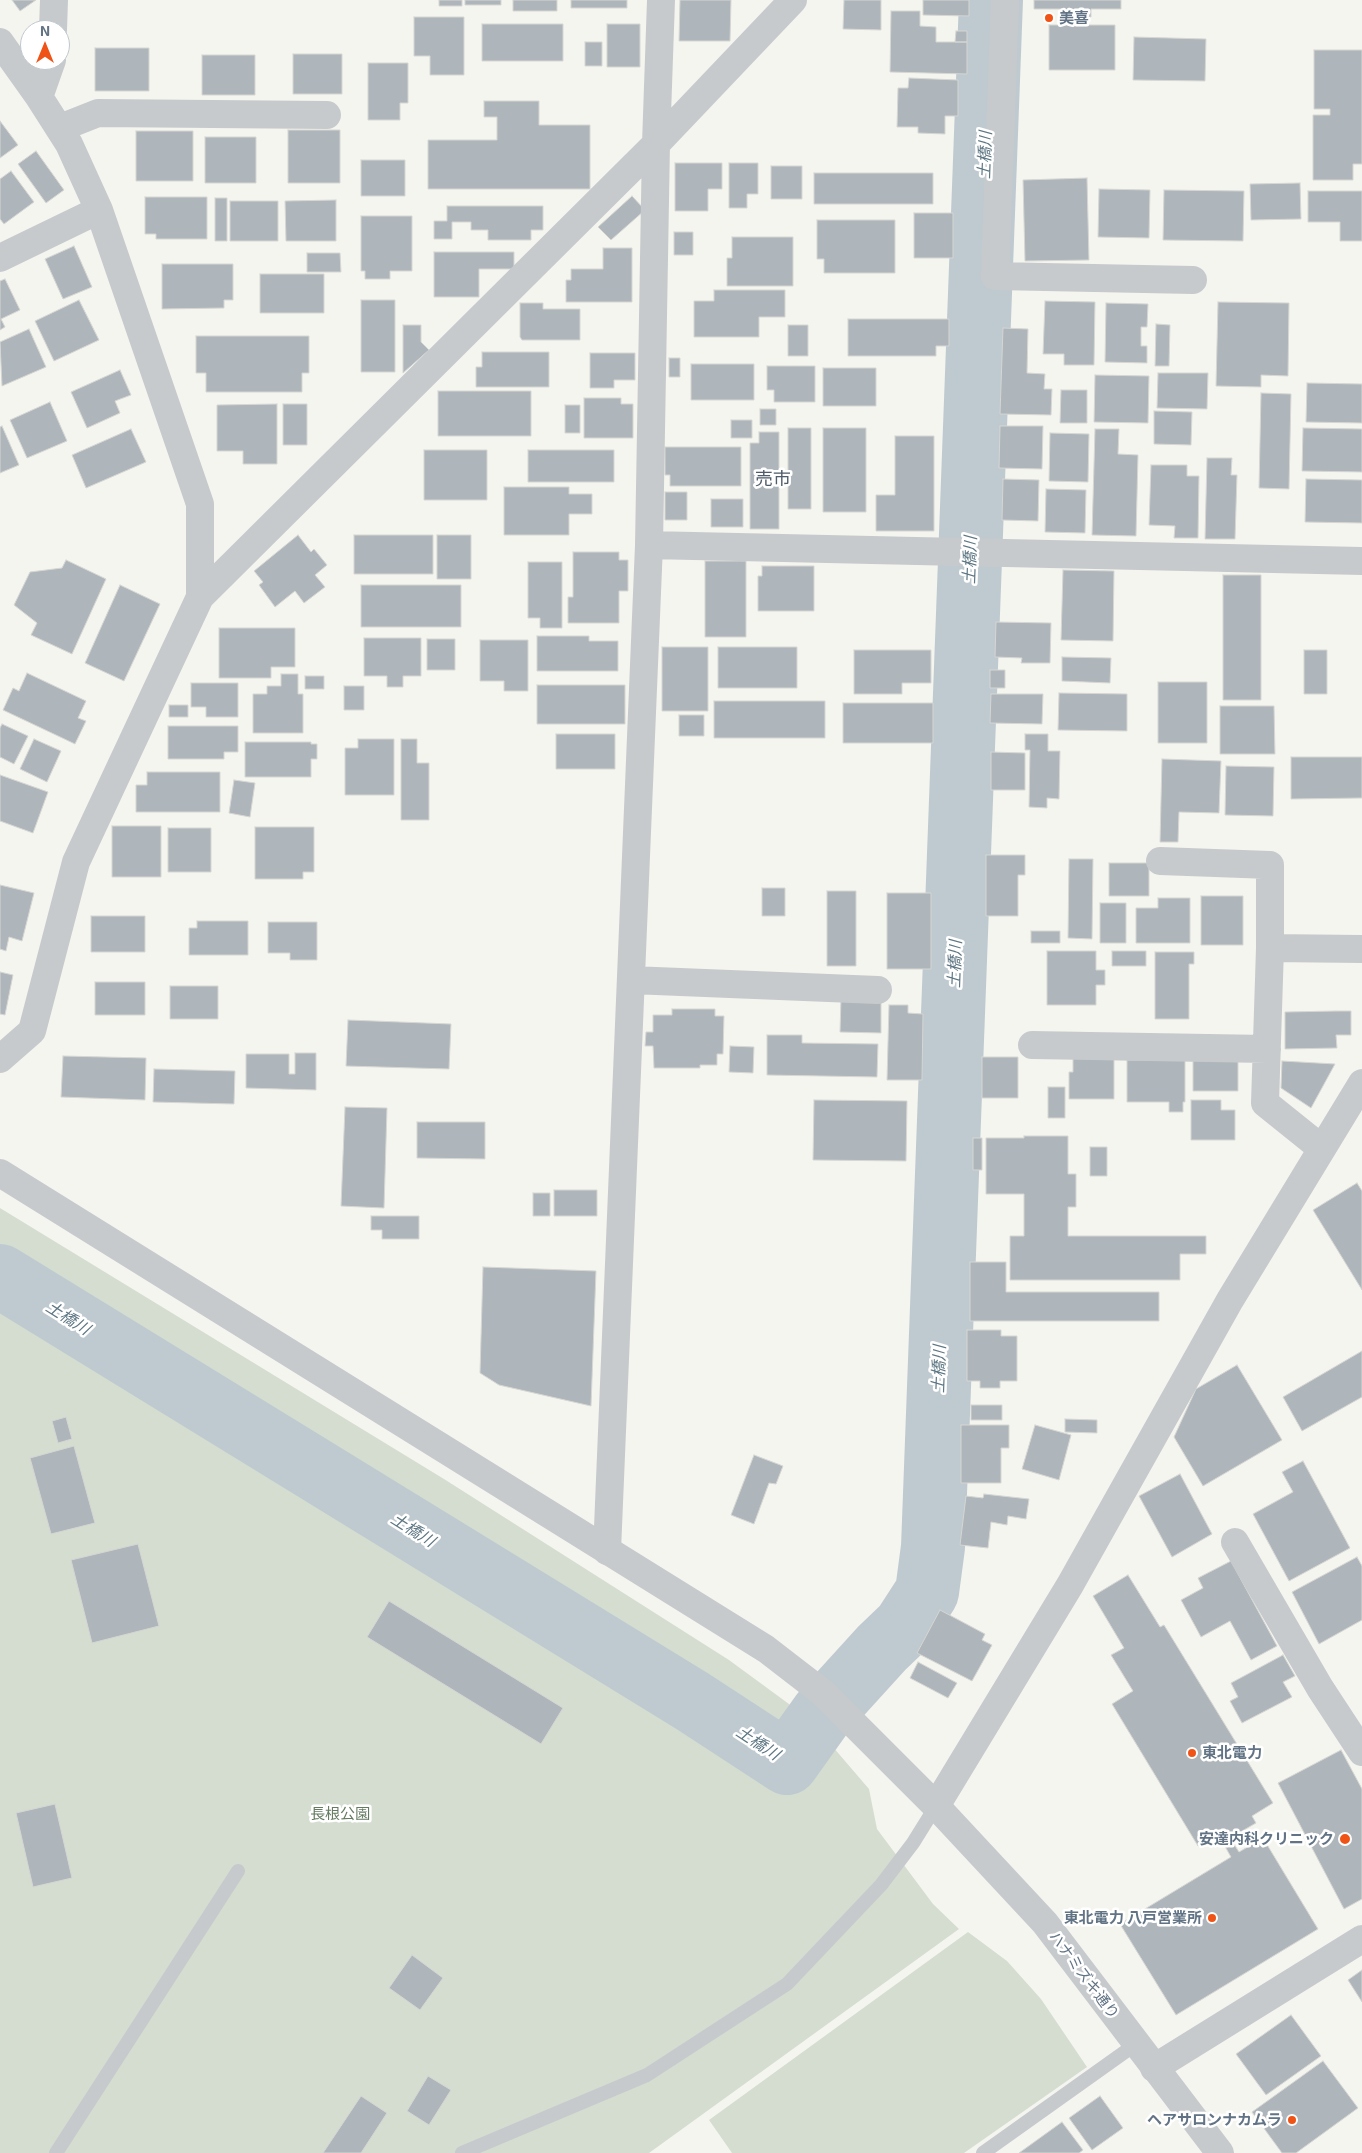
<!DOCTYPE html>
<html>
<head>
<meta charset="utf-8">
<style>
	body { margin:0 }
	#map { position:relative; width:1362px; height:2153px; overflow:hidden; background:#f5f5f0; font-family:"Exo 2",sans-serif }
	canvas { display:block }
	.north { position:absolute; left:20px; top:20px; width:50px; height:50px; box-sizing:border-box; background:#fff; border:1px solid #c0c7ce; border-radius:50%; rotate:0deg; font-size:14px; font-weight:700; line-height:20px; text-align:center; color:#617384 }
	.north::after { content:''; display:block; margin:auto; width:18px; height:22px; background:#f05316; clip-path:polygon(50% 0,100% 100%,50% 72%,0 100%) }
</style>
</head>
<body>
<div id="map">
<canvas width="1362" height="2153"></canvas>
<div class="north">N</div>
</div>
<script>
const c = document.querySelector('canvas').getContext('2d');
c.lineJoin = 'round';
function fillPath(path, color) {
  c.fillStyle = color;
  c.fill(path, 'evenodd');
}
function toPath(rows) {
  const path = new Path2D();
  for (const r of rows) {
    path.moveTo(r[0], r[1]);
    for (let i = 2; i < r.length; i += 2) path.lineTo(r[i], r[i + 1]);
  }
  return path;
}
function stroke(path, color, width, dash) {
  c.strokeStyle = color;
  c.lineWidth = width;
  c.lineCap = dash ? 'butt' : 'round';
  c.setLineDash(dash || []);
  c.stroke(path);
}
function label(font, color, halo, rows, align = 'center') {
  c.font = font + ' "Exo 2","Noto Sans JP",sans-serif';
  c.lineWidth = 5;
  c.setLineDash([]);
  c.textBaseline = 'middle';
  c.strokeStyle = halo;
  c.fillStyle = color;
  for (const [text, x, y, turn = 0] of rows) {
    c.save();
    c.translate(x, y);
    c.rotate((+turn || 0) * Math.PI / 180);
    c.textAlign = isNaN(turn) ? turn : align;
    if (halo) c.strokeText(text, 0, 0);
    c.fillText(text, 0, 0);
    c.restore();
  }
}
fillPath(toPath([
	[0,1208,444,1479,729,1660,789,1704,821,1733,869,1789,877,1829,933,1904,959,1929,649,2153,0,2153],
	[968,1932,1007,1961,1041,1999,1087,2067,964,2153,732,2153,709,2120]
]), '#d5ddd1');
stroke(toPath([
	[0,1276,692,1701,787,1763,822,1714,882,1648,905,1626,927,1592,933,1547,991,0]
]), '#bfcad0', 64);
const building = toPath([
	[12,0,36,0,20,11,12,0],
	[439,0,462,0,462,6,439,6,439,0],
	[465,0,501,0,501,5,465,5,465,0],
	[513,0,557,0,557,11,513,11,513,0],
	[571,0,627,0,627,8,571,8,571,0],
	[680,0,731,0,730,41,679,41,680,0],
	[844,0,881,0,881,30,843,29,844,0],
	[923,0,969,0,969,16,923,15,923,0],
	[1034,0,1121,0,1121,9,1091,9,1091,17,1062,17,1062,9,1034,9,1034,0],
	[891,11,920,11,920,26,936,27,936,42,967,42,967,74,890,72,891,11],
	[414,17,464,17,464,75,430,75,430,56,414,56,414,17],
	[482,24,563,24,563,61,482,61,482,24],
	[607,24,640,24,640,67,607,67,607,24],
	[1049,25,1115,25,1115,70,1049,70,1049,25],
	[956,31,967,31,967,42,955,42,956,31],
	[1134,37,1206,39,1205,81,1133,80,1134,37],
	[585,42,602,42,602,66,585,66,585,42],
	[95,48,149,48,149,91,95,91,95,48],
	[1314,50,1362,50,1362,164,1353,164,1353,180,1313,180,1313,115,1330,115,1330,109,1314,109,1314,50],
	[293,54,342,54,342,94,293,94,293,54],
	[202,55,255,55,255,95,202,95,202,55],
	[368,63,408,63,408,103,400,103,400,120,368,120,368,63],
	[909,78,958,80,958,116,945,116,945,134,918,133,918,127,897,127,898,88,908,88,909,78],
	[484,101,539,101,539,125,590,125,590,189,428,189,428,140,497,140,497,117,484,117,484,101],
	[0,121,18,145,0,158,0,121],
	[288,130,340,130,340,183,288,183,288,130],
	[136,131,193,131,193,181,136,181,136,131],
	[205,137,256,137,256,183,205,183,205,137],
	[36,151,64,190,46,203,18,164,36,151],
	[361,160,405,160,405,196,361,196,361,160],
	[675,163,722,163,722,189,708,189,708,211,675,211,675,163],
	[729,163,758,163,758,194,747,194,747,208,729,208,729,163],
	[771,166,802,166,802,199,771,199,771,166],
	[11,171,34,202,4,224,0,219,0,179,11,171],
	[814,173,933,173,933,204,814,204,814,173],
	[1087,178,1089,260,1025,261,1023,180,1087,178],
	[1300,183,1301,219,1251,220,1250,184,1300,183],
	[1099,189,1150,190,1149,238,1098,237,1099,189],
	[1164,190,1244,191,1243,241,1163,240,1164,190],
	[1308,191,1362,191,1362,241,1340,241,1340,222,1308,222,1308,191],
	[632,196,645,210,611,240,598,227,632,196],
	[145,197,207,197,207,239,156,239,156,234,145,234,145,197],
	[215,198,227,198,227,241,215,241,215,198],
	[336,200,336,241,286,241,285,201,336,200],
	[230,201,278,201,278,241,230,241,230,201],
	[447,206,543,206,543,230,531,230,531,240,488,240,488,230,471,230,471,222,452,222,452,239,434,239,434,221,447,221,447,206],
	[914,213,953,213,953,258,914,258,914,213],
	[361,216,412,216,412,271,390,271,390,279,365,279,365,271,361,271,361,216],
	[817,220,895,220,895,273,824,273,824,259,817,259,817,220],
	[674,232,693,232,693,255,674,255,674,232],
	[732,237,793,237,793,286,727,286,727,258,732,258,732,237],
	[74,246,92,287,63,299,45,259,74,246],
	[603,248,632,248,632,302,566,302,566,280,571,280,571,269,603,269,603,248],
	[434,252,514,252,514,269,479,269,479,297,434,297,434,252],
	[307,253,340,253,341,272,307,272,307,253],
	[162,264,233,264,233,300,224,300,224,308,162,309,162,264],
	[260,274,324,274,324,313,260,313,260,274],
	[5,279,20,310,1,319,5,327,0,330,0,281,5,279],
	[714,290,785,290,785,317,759,317,759,337,694,337,694,301,714,301,714,290],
	[79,300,99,340,54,361,35,321,79,300],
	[361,300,395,300,395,372,361,372,361,300],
	[1045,301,1095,302,1094,365,1064,365,1064,354,1043,354,1045,301],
	[1218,302,1289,303,1288,376,1261,375,1261,387,1216,386,1218,302],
	[520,303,543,303,543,309,580,309,580,340,522,340,520,337,520,303],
	[1106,303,1148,304,1147,327,1141,327,1141,346,1147,346,1147,363,1105,362,1106,303],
	[848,319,949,319,949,346,936,346,936,356,848,356,848,319],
	[1156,324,1170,325,1169,366,1155,366,1156,324],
	[403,325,421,325,421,342,429,350,403,373,403,325],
	[788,325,808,325,808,356,788,356,788,325],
	[1003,328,1028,329,1027,373,1045,374,1044,389,1052,389,1051,415,1000,414,1003,328],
	[29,329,46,367,2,386,0,342,29,329],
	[196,336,309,336,309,373,302,373,302,392,206,392,206,373,196,373,196,336],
	[482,352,549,352,549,387,476,387,476,367,482,367,482,352],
	[590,353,635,353,635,380,614,380,614,388,590,388,590,353],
	[669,358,680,358,680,377,669,377,669,358],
	[691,364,754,364,754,400,691,400,691,364],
	[767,366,815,366,815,402,774,402,774,390,767,390,767,366],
	[823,368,876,368,876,406,823,406,823,368],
	[120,370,131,395,115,401,120,413,87,428,71,392,120,370],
	[1158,373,1208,373,1207,409,1157,408,1158,373],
	[1095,375,1149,376,1148,423,1094,422,1095,375],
	[1307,383,1362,384,1362,423,1306,422,1307,383],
	[1061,390,1087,390,1087,423,1060,423,1061,390],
	[438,391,531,391,531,436,438,436,438,391],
	[1261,393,1291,394,1289,489,1259,488,1261,393],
	[584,398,621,398,621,404,633,404,633,438,584,438,584,398],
	[50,402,67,441,27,458,10,420,50,402],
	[277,404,277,464,243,464,243,451,217,451,217,405,277,404],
	[283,404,307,404,307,445,283,445,283,404],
	[565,405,580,405,580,433,565,433,565,405],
	[760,409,776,409,776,425,760,425,760,409],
	[1154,411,1192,412,1191,445,1154,444,1154,411],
	[731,420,752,420,752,438,731,438,731,420],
	[2,426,19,465,0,473,0,427,2,426],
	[1000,426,1043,426,1042,469,999,468,1000,426],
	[788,428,811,428,811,509,788,509,788,428],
	[823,428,866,428,866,512,823,512,823,428],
	[1303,428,1362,429,1362,472,1302,471,1303,428],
	[131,429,146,462,86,488,72,455,131,429],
	[1095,429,1119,429,1118,454,1138,455,1136,536,1092,535,1095,429],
	[759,432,779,432,779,529,750,529,750,443,759,443,759,432],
	[1050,433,1089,434,1088,482,1049,481,1050,433],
	[895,436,934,436,934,531,876,531,876,495,895,495,895,436],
	[665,447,741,447,741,486,670,486,670,475,665,475,665,447],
	[424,450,487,450,487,500,424,500,424,450],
	[528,450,614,450,614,482,528,482,528,450],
	[1207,458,1232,458,1231,475,1237,475,1235,539,1205,539,1207,458],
	[1151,465,1187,465,1187,476,1199,476,1198,538,1174,538,1175,526,1149,525,1151,465],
	[1003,479,1039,480,1038,521,1002,520,1003,479],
	[1306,479,1362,480,1362,523,1305,522,1306,479],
	[504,487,569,487,569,494,592,494,592,514,569,514,569,535,504,535,504,487],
	[1046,489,1086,490,1085,533,1045,532,1046,489],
	[665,492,687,492,687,520,665,520,665,492],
	[711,499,743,499,743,527,711,527,711,499],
	[298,535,311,552,314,549,327,565,315,575,325,587,304,603,295,591,275,607,259,585,263,582,254,571,298,535],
	[354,535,433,535,433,574,354,574,354,535],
	[437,535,471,535,471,579,437,579,437,535],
	[573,552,619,552,619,560,628,560,628,591,619,591,619,623,568,623,568,597,573,597,573,552],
	[66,560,106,579,72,654,31,635,37,623,14,605,30,572,62,568,66,560],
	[705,561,746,561,746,637,705,637,705,561],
	[528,562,562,562,562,628,540,628,540,618,528,618,528,562],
	[762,566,814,566,814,611,758,611,758,576,762,576,762,566],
	[1063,570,1114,571,1113,641,1061,640,1063,570],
	[1223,575,1261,575,1261,700,1223,700,1223,575],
	[120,585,160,604,124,681,85,663,120,585],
	[361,585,461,585,461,627,361,627,361,585],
	[996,622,1051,623,1050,663,1021,663,1022,658,995,657,996,622],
	[219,628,295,628,295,667,271,667,271,678,219,678,219,628],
	[537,636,589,636,589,641,618,641,618,671,537,671,537,636],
	[364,638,421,638,421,676,403,676,403,687,387,687,387,676,364,676,364,638],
	[427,639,455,639,455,670,427,670,427,639],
	[480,640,528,640,528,691,504,691,504,681,480,681,480,640],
	[662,647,708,647,708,711,662,711,662,647],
	[718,647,797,647,797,688,718,688,718,647],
	[854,650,931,650,931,683,902,683,902,694,854,694,854,650],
	[1304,650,1327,650,1327,694,1304,694,1304,650],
	[1062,657,1111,658,1110,683,1062,681,1062,657],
	[990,670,1005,670,1005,688,990,688,990,670],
	[27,673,86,701,78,718,86,721,75,744,3,710,13,688,19,691,27,673],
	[281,674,298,674,298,694,303,694,303,733,253,733,253,694,267,694,267,686,281,686,281,674],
	[305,676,324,676,324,689,305,689,305,676],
	[1158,682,1207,682,1207,743,1158,743,1158,682],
	[191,683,238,683,238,717,206,717,206,707,191,707,191,683],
	[537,685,625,685,625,724,537,724,537,685],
	[344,686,364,686,364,710,344,710,344,686],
	[1059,693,1127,694,1127,731,1058,730,1059,693],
	[991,694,1043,694,1042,724,990,723,991,694],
	[714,701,825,701,825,738,714,738,714,701],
	[843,703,933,703,933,743,843,743,843,703],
	[169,705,188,705,188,717,169,717,169,705],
	[1220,706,1274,706,1275,754,1220,754,1220,706],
	[679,715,704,715,704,736,679,736,679,715],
	[2,724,28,736,14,764,0,757,0,728,2,724],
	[168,726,238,726,238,752,224,752,224,759,168,759,168,726],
	[556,734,615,734,615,769,556,769,556,734],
	[1025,734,1048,734,1048,751,1060,751,1059,799,1047,798,1047,808,1029,807,1030,750,1025,750,1025,734],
	[34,739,61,751,47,782,20,769,34,739],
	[358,739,394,739,394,795,345,795,345,748,358,748,358,739],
	[401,739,417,739,417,763,429,763,429,820,401,820,401,739],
	[245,742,311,742,311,744,317,744,317,759,311,759,311,777,245,777,245,742],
	[991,752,1025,753,1025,790,991,790,991,752],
	[1291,757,1362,757,1362,798,1291,799,1291,757],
	[1162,759,1221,761,1219,813,1179,812,1178,842,1160,842,1162,759],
	[1226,766,1274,767,1273,816,1225,815,1226,766],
	[147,772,220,772,220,812,136,812,136,785,147,785,147,772],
	[0,775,48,792,33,833,0,821,0,775],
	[234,780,255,783,250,817,229,813,234,780],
	[112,826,161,826,161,877,112,877,112,826],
	[255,827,314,827,314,872,303,872,303,879,255,879,255,827],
	[168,828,211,828,211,872,168,872,168,828],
	[986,855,1025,855,1025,875,1018,875,1018,916,986,916,986,855],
	[1069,859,1093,859,1092,939,1068,938,1069,859],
	[1109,863,1149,863,1149,896,1109,896,1109,863],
	[0,885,34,893,22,941,9,937,6,951,0,949,0,885],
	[762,888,785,888,785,916,762,916,762,888],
	[827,891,856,891,856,966,827,966,827,891],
	[887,893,931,893,931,969,887,969,887,893],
	[1201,896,1243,896,1243,945,1201,945,1201,896],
	[1158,898,1190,898,1190,943,1136,943,1136,908,1158,908,1158,898],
	[1100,903,1126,903,1126,943,1100,943,1100,903],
	[91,916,145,916,145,952,91,952,91,916],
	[197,921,248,921,248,955,189,955,189,928,197,928,197,921],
	[268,922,317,922,317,960,290,960,290,953,268,953,268,922],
	[1031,931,1060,931,1060,943,1031,943,1031,931],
	[1047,951,1096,951,1096,970,1105,970,1105,985,1096,985,1096,1005,1047,1005,1047,951],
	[1112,951,1146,951,1146,966,1112,966,1112,951],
	[1155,952,1194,952,1194,964,1189,964,1189,1019,1155,1019,1155,952],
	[0,972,13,975,5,1015,0,1014,0,972],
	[95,982,145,982,145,1015,95,1015,95,982],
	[170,986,218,986,218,1019,170,1019,170,986],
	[841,998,881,999,881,1033,840,1032,841,998],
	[889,1005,908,1005,908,1013,923,1014,922,1080,887,1080,889,1005],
	[672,1009,715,1009,715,1016,724,1016,723,1054,717,1054,717,1065,700,1065,700,1068,654,1068,653,1046,645,1046,646,1032,653,1032,653,1015,672,1015,672,1009],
	[1336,1011,1351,1011,1351,1035,1336,1035,1337,1048,1285,1049,1285,1012,1336,1011],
	[348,1020,451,1024,449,1069,346,1066,348,1020],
	[767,1035,802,1035,802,1043,878,1044,877,1077,767,1075,767,1035],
	[730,1046,754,1047,753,1073,729,1072,730,1046],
	[295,1053,316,1053,316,1090,246,1088,246,1054,289,1054,289,1074,295,1074,295,1053],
	[1073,1055,1114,1055,1114,1099,1069,1099,1069,1072,1073,1072,1073,1055],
	[63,1056,146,1058,145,1100,61,1097,63,1056],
	[982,1057,1018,1057,1018,1098,982,1098,982,1057],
	[1193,1059,1238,1059,1238,1091,1193,1091,1193,1059],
	[1127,1060,1185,1060,1185,1102,1183,1102,1183,1112,1169,1112,1169,1102,1127,1102,1127,1060],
	[1282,1061,1335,1064,1311,1108,1281,1088,1282,1061],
	[154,1069,235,1071,234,1104,153,1102,154,1069],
	[1048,1087,1065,1087,1065,1118,1048,1118,1048,1087],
	[814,1100,907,1101,906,1161,813,1160,814,1100],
	[1191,1100,1221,1100,1221,1110,1235,1110,1235,1140,1191,1140,1191,1100],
	[345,1107,387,1108,384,1208,341,1206,345,1107],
	[417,1122,485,1122,485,1159,417,1158,417,1122],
	[1024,1136,1068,1136,1068,1174,1076,1174,1076,1207,1068,1207,1068,1236,1206,1236,1206,1254,1180,1254,1180,1280,1010,1280,1010,1236,1024,1236,1024,1194,986,1194,986,1138,1024,1138,1024,1136],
	[973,1138,982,1138,982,1170,973,1170,973,1138],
	[1090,1147,1107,1147,1107,1176,1090,1176,1090,1147],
	[1357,1183,1362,1191,1362,1290,1313,1210,1357,1183],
	[554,1190,597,1190,597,1216,554,1216,554,1190],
	[533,1193,550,1193,550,1216,533,1216,533,1193],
	[371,1216,419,1216,419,1239,382,1239,382,1230,371,1230,371,1216],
	[970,1262,1006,1262,1006,1292,1159,1292,1159,1321,970,1321,970,1262],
	[483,1267,596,1271,591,1406,499,1385,480,1373,483,1267],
	[967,1330,1001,1330,1001,1336,1017,1336,1017,1381,1000,1381,1000,1388,980,1388,980,1381,967,1381,967,1330],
	[1362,1351,1362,1397,1302,1431,1283,1397,1362,1351],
	[1237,1365,1282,1440,1203,1486,1174,1437,1196,1389,1237,1365],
	[971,1405,1002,1405,1002,1420,971,1420,971,1405],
	[66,1417,72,1439,58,1443,52,1421,66,1417],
	[1065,1419,1097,1420,1097,1433,1065,1432,1065,1419],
	[961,1425,1009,1425,1009,1448,1001,1448,1001,1483,961,1483,961,1425],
	[1035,1425,1071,1435,1059,1480,1022,1469,1035,1425],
	[74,1446,95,1523,51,1534,30,1458,74,1446],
	[754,1455,783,1466,776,1484,769,1483,754,1524,731,1515,754,1455],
	[1303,1461,1350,1548,1289,1581,1253,1514,1293,1492,1282,1472,1303,1461],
	[1180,1474,1212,1534,1172,1557,1139,1496,1180,1474],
	[984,1494,1029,1499,1026,1519,1008,1516,1007,1525,991,1522,988,1548,960,1545,966,1496,983,1498,984,1494],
	[138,1544,159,1626,92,1643,71,1560,138,1544],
	[1357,1557,1362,1566,1362,1620,1319,1644,1292,1592,1357,1557],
	[1231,1561,1277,1646,1251,1660,1230,1621,1201,1637,1181,1600,1203,1588,1198,1578,1231,1561],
	[1128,1575,1160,1627,1164,1625,1273,1803,1252,1816,1256,1823,1230,1838,1239,1852,1263,1838,1318,1929,1176,2015,1120,1924,1231,1857,1218,1834,1198,1846,1112,1704,1133,1691,1111,1655,1124,1648,1093,1596,1128,1575],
	[389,1601,563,1708,541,1744,367,1637,389,1601],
	[940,1610,985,1634,982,1640,992,1645,972,1681,917,1653,940,1610],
	[1283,1655,1295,1676,1283,1682,1292,1697,1242,1723,1230,1701,1238,1697,1231,1683,1283,1655],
	[918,1662,957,1683,948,1698,910,1678,918,1662],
	[1341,1750,1362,1789,1362,1899,1344,1909,1278,1783,1341,1750],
	[55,1804,72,1878,33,1887,16,1813,55,1804],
	[412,1955,443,1978,420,2010,389,1988,412,1955],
	[1362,1970,1362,2002,1348,1980,1362,1970],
	[1291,2015,1321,2056,1266,2095,1236,2054,1291,2015],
	[1323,2061,1358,2108,1296,2153,1282,2153,1252,2112,1323,2061],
	[428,2076,451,2090,429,2125,407,2111,428,2076],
	[361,2096,387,2113,361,2153,323,2153,361,2096],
	[1100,2096,1123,2128,1092,2150,1069,2118,1100,2096],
	[1062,2122,1083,2150,1079,2153,1019,2153,1062,2122]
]);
fillPath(building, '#aeb6bb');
stroke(building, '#d6d6d3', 1);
stroke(toPath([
	[56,2153,238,1871],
	[462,2153,647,2075,787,1984,881,1885,913,1843,936,1806],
	[983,2153,1136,2044]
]), '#c7cacd', 14);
stroke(toPath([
	[1005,0,995,276,1193,280],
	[53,30,54,0],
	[0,42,39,97,69,144,99,210,200,504,200,597,76,862,32,1031,0,1059],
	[39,97,52,60],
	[60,128,98,113,327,115],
	[0,258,99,210],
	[649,545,1362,561],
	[200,597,656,144,793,0],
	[1160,861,1270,865,1270,948,1265,1103,1321,1148],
	[1270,948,1362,949],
	[631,980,878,990],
	[1032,1045,1267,1049],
	[1235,1542,1320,1688,1362,1752],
	[607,1551,649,545,656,144,661,0],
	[936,1806,1070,1585,1230,1300,1362,1083],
	[1154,2068,1362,1939]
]), '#c7cacd', 28);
stroke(toPath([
	[0,1173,766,1649,823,1693,936,1806,1045,1923,1220,2153]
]), '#c7cacd', 28);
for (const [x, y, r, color] of [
	[1049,18,5,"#f05316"],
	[1192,1753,5,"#f05316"],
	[1345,1839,6,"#f05316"],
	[1212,1918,5,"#f05316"],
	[1292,2120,5,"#f05316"]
]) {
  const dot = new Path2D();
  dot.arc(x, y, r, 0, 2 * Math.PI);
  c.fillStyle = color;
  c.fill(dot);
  stroke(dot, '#fff', 2);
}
label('bold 15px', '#617384', '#fff', [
	["美喜",1059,18,"left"],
	["東北電力",1202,1753,"left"],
	["安達内科クリニック",1334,1839],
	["東北電力 八戸営業所",1202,1918],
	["ヘアサロンナカムラ",1282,2120]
], 'right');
label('15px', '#657b61', '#fff', [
	["長根公園",340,1814]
]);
label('15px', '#617384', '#fff', [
	["ハナミズキ通り",1084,1975,53]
]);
label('italic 16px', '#5d7682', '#fff', [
	["土橋川",985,155,-88],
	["土橋川",970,560,-88],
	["土橋川",955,964,-88],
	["土橋川",68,1318,32],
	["土橋川",939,1369,-88],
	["土橋川",413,1530,32],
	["土橋川",758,1743,33]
]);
label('18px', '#505c69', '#fff', [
	["売市",773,479]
]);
</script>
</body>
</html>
